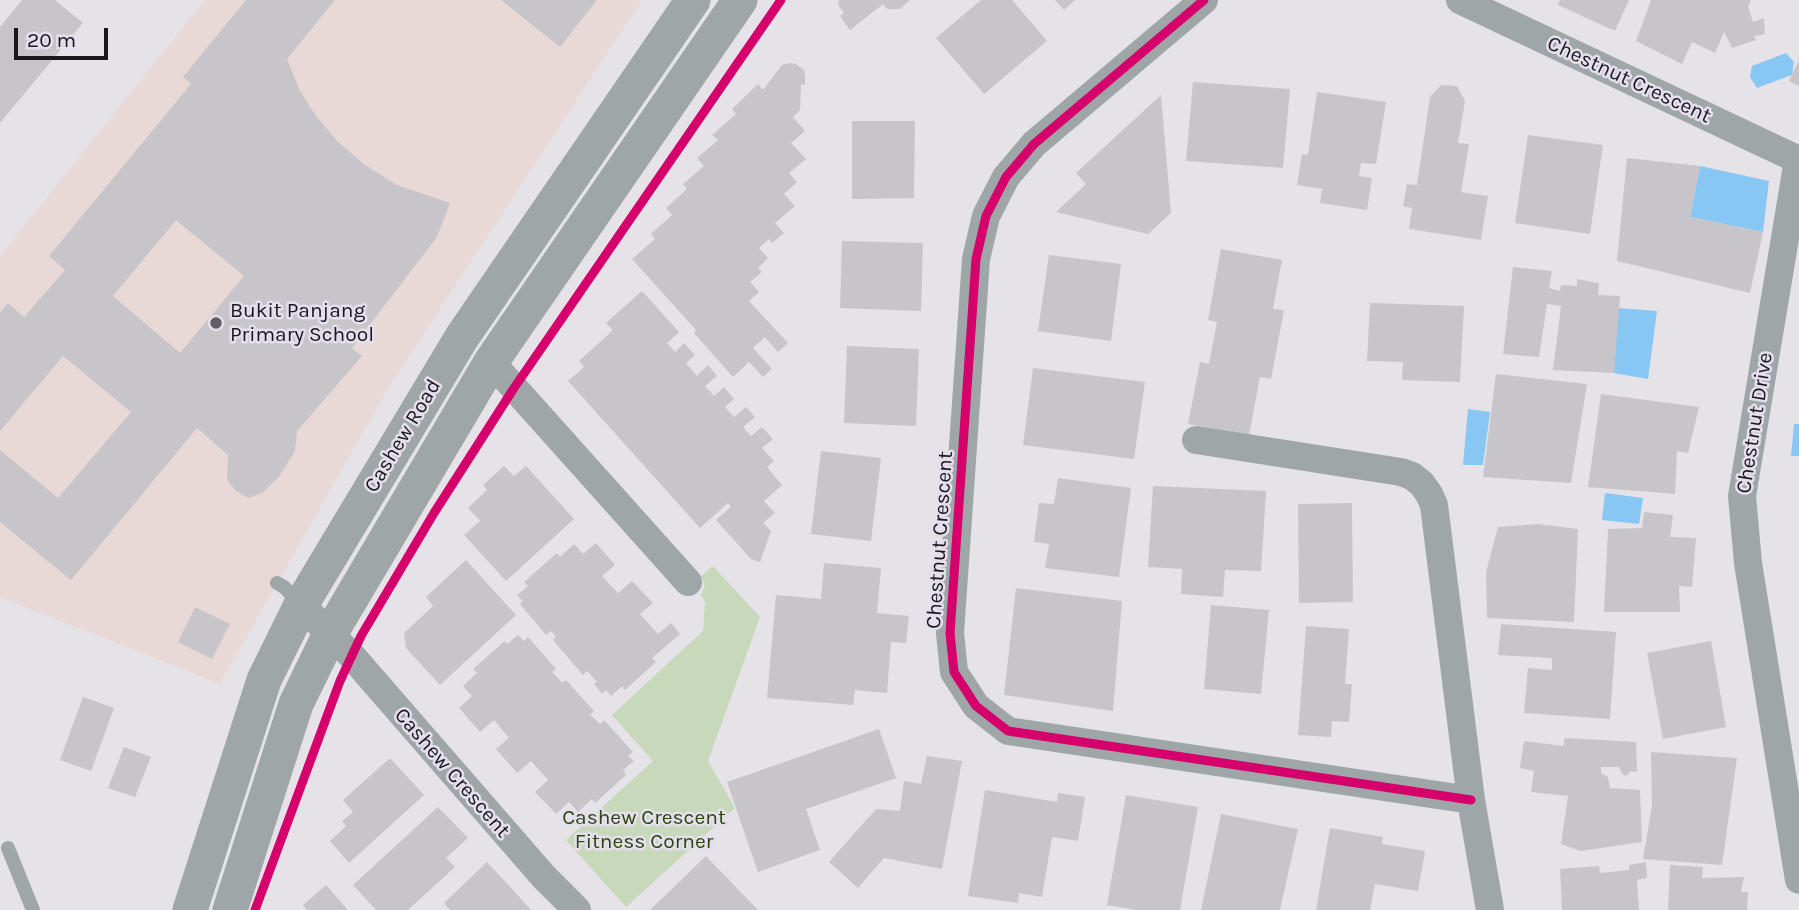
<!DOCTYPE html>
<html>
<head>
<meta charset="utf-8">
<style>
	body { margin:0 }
	#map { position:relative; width:1799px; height:910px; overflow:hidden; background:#e5e2e8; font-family:Karla,sans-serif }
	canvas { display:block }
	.scale { position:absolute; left:14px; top:28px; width:94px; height:32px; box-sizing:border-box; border:4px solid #19171c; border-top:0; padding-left:9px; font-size:21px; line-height:24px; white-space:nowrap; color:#19171c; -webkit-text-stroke:5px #e5deec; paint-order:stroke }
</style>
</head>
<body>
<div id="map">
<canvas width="1799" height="910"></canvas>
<div class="scale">20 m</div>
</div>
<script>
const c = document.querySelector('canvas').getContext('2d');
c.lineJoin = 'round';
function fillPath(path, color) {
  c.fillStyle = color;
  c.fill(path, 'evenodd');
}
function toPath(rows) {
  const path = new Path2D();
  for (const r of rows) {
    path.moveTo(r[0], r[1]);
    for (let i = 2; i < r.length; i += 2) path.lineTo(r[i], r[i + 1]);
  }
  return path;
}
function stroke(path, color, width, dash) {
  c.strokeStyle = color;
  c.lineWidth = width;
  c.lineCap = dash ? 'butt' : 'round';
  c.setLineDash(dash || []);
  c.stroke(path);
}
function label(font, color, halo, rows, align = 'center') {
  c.font = font + ' Karla,sans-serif';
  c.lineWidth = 5;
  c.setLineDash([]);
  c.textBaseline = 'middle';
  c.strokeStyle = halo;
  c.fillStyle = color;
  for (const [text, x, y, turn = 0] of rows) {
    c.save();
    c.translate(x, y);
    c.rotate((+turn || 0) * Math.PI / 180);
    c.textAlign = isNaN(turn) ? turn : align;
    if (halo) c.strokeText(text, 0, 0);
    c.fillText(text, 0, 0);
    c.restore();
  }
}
fillPath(toPath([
	[205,0,642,0,387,390,220,684,0,597,0,256]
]), '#e8d9d6');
fillPath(toPath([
	[713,566,760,617,708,761,735,808,626,907,566,840,653,761,612,715,703,631,705,602,701,595,705,586,701,576]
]), '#c7d8bb');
fillPath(toPath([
	[1786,53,1794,62,1792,75,1757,88,1750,77,1752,66],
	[1700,166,1769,181,1763,232,1690,217],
	[1618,308,1657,311,1648,379,1614,373],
	[1468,409,1490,412,1483,465,1463,465],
	[1794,424,1799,424,1799,456,1791,456],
	[1605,493,1643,498,1639,524,1602,520]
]), '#88c6f3');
fillPath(toPath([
	[22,0,55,0,83,23,0,123,0,27],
	[246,0,335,0,287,59,300,91,316,116,337,141,365,165,397,185,450,203,437,237,352,348,362,356,297,431,295,451,279,477,262,493,248,498,235,490,227,480,228,455,197,428,71,580,0,522,0,450,58,498,131,412,63,356,0,431,0,313,8,303,24,317,65,270,49,256,191,84,183,77],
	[176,220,244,276,180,353,113,296],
	[501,0,597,0,560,47],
	[839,0,910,0,900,9,887,9,883,4,850,30,840,16,844,13,838,5],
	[981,0,1012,0,1047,41,984,94,936,38],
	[1055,0,1075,0,1064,10],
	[1560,0,1629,0,1615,31,1558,5],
	[1651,0,1751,0,1748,6,1753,22,1764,18,1765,34,1754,36,1756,40,1732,48,1724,32,1715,53,1692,42,1682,64,1636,41],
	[1799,60,1799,86,1789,81],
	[790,63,796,64,804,70,805,76,805,85,801,84,800,110,793,117,805,131,791,143,806,159,789,173,797,182,784,194,795,206,775,223,784,233,772,243,769,239,759,248,768,258,758,268,762,272,750,282,759,292,749,301,788,343,778,352,765,337,753,348,772,369,763,377,749,362,733,377,694,333,696,330,632,259,655,239,651,234,672,215,666,208,687,189,683,184,704,166,697,158,718,140,712,135,736,114,732,109,758,84,763,90,782,65],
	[1193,82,1290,89,1283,168,1186,161],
	[1441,85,1457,86,1465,101,1458,143,1469,144,1461,192,1488,196,1481,240,1409,229,1412,208,1403,206,1407,184,1417,185,1430,97],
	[1317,92,1386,102,1376,164,1361,163,1359,176,1372,178,1367,210,1320,203,1322,189,1297,185,1302,154,1308,155],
	[1161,95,1171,213,1148,234,1056,212,1086,184,1076,173],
	[852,121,915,121,914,198,852,199],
	[1528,135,1603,145,1590,234,1515,223],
	[1627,158,1700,166,1690,217,1763,232,1750,293,1617,261],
	[842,241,923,243,921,311,840,308],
	[1221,249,1282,260,1273,309,1284,310,1271,379,1260,377,1249,435,1188,424,1200,362,1209,364,1217,322,1208,320],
	[1049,255,1121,264,1111,341,1038,331],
	[1513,267,1552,271,1549,288,1560,291,1561,285,1577,286,1577,279,1599,283,1598,295,1620,296,1614,373,1553,370,1561,306,1547,304,1539,357,1503,354],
	[642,291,679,332,667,343,675,352,684,343,695,355,686,363,697,376,708,365,717,376,705,386,714,396,724,387,734,399,725,407,734,417,746,407,755,417,743,427,751,436,762,427,773,439,762,448,774,461,767,467,782,485,764,501,775,513,763,523,771,531,760,562,751,559,716,520,731,507,728,503,700,528,568,381,584,367,579,361,613,330,606,323],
	[1370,303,1464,306,1460,382,1402,380,1403,362,1367,361],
	[847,346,919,349,916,426,844,423],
	[1033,368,1145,382,1134,459,1023,445],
	[1496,374,1587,384,1571,483,1483,477],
	[1601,394,1699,407,1688,453,1677,451,1675,494,1588,487],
	[821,451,881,458,871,541,811,534],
	[504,466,514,476,526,466,574,519,506,581,464,535,480,521,468,508,487,490,483,485],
	[1058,478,1131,488,1119,577,1045,568,1049,544,1034,542,1039,503,1054,504],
	[1153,486,1266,491,1261,571,1225,570,1223,597,1181,594,1182,569,1148,567],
	[1352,503,1353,602,1299,603,1298,504],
	[1644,512,1673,515,1670,537,1696,538,1692,587,1679,586,1680,612,1604,612,1608,529,1642,528],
	[1538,524,1578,529,1574,622,1487,618,1486,572,1498,527],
	[596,543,615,565,602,576,612,587,618,593,632,581,653,603,640,614,658,634,671,623,680,634,652,658,656,662,625,690,622,686,611,696,606,690,602,694,594,684,597,682,587,671,583,675,553,640,556,637,551,631,546,635,520,604,523,601,517,595,528,586,524,582,557,553,560,557,574,544,583,554],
	[466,560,516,615,440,685,406,648,404,633,433,606,426,597],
	[824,563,881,568,877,613,909,616,906,643,891,642,887,693,855,690,853,705,767,698,776,595,821,599],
	[1016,588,1122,601,1113,711,1004,695],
	[1211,605,1269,610,1261,694,1204,689],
	[195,607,230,624,212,659,178,642],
	[1501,624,1616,632,1610,719,1524,713,1528,668,1552,670,1552,658,1498,655],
	[1306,626,1349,629,1345,684,1352,684,1349,722,1332,721,1331,737,1298,735],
	[518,635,524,641,528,637,556,669,552,672,559,679,562,683,566,680,594,711,590,715,600,724,604,720,633,752,628,756,634,761,623,770,626,775,595,803,592,799,578,812,569,802,556,814,535,792,548,780,531,761,517,773,496,749,509,738,494,720,480,732,459,708,472,696,463,686,477,673,473,669,505,641,507,644],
	[1711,641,1726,727,1663,739,1647,653],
	[83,697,114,708,91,771,60,760],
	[879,729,896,778,806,809,820,850,758,872,727,782],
	[1565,738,1636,742,1637,772,1631,771,1626,776,1622,774,1619,767,1601,767,1601,773,1608,777,1610,788,1640,790,1642,842,1580,851,1561,844,1568,796,1531,792,1534,771,1520,768,1524,741,1563,746],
	[124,747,151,757,135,797,108,788],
	[1651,752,1737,758,1722,865,1643,859,1652,806],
	[927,756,962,761,942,869,884,858,858,888,829,862,876,809,900,811,904,781,921,784],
	[390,758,424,795,349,863,330,841,346,826,342,821,353,812,343,800],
	[985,790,1057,802,1058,793,1085,797,1078,841,1052,837,1042,897,1019,893,1018,903,968,896],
	[1126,795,1198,807,1180,910,1137,910,1107,905],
	[438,807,468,838,446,858,455,867,408,910,376,910,353,885],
	[1221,814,1298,829,1280,910,1201,910],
	[1330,828,1383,837,1382,844,1425,851,1418,891,1375,884,1370,910,1316,910],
	[706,856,758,910,650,910],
	[487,862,514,891,531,910,450,910,444,903],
	[1646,862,1647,878,1637,880,1639,910,1562,910,1560,869,1599,866,1600,873,1629,870,1629,865],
	[1670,865,1703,867,1702,878,1744,877,1741,892,1748,892,1747,910,1668,910],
	[326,885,348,910,307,910,303,905]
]), '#c8c5ca');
stroke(toPath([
	[277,583,284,587,301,605],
	[8,848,33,910]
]), '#9ea6a8', 14);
stroke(toPath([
	[1204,0,1034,144,1006,177,986,216,976,259,950,633,954,672,976,706,1008,731,1471,800],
	[1460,0,1799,160],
	[1798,160,1742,496,1748,563,1799,880],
	[491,362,688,582],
	[1196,440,1401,472,1412,476,1422,484,1429,494,1434,505,1471,800,1490,910],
	[301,605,351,655,544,877,577,910]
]), '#9ea6a8', 28);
stroke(toPath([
	[190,910,264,680,301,605,462,337,693,0],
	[230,910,296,704,330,634,491,362,740,0]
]), '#9ea6a8', 35);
stroke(toPath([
	[1204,0,1034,144,1006,177,986,216,976,259,950,633,954,672,976,706,1008,731,1471,800],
	[255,910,340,681,361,636,434,513,514,388,781,0]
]), '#d6006c', 9);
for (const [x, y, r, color] of [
	[216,323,7,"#605e63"]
]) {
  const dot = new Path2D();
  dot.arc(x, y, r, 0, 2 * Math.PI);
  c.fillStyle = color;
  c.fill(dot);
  stroke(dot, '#e5deec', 2.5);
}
label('21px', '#19171c', '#e5deec', [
	["Chestnut Crescent",1629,80,25],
	["Chestnut Drive",1755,423,-81],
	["Cashew Road",403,436,-59],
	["Chestnut Crescent",940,540,-86],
	["Cashew Crescent",452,773,49]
]);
label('21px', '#19171c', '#e5deec', [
	["Bukit Panjang",230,311],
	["Primary School",230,335]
], 'left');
label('21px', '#284609', '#e5deec', [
	["Cashew Crescent",644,818],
	["Fitness Corner",644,842]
]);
</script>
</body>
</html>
